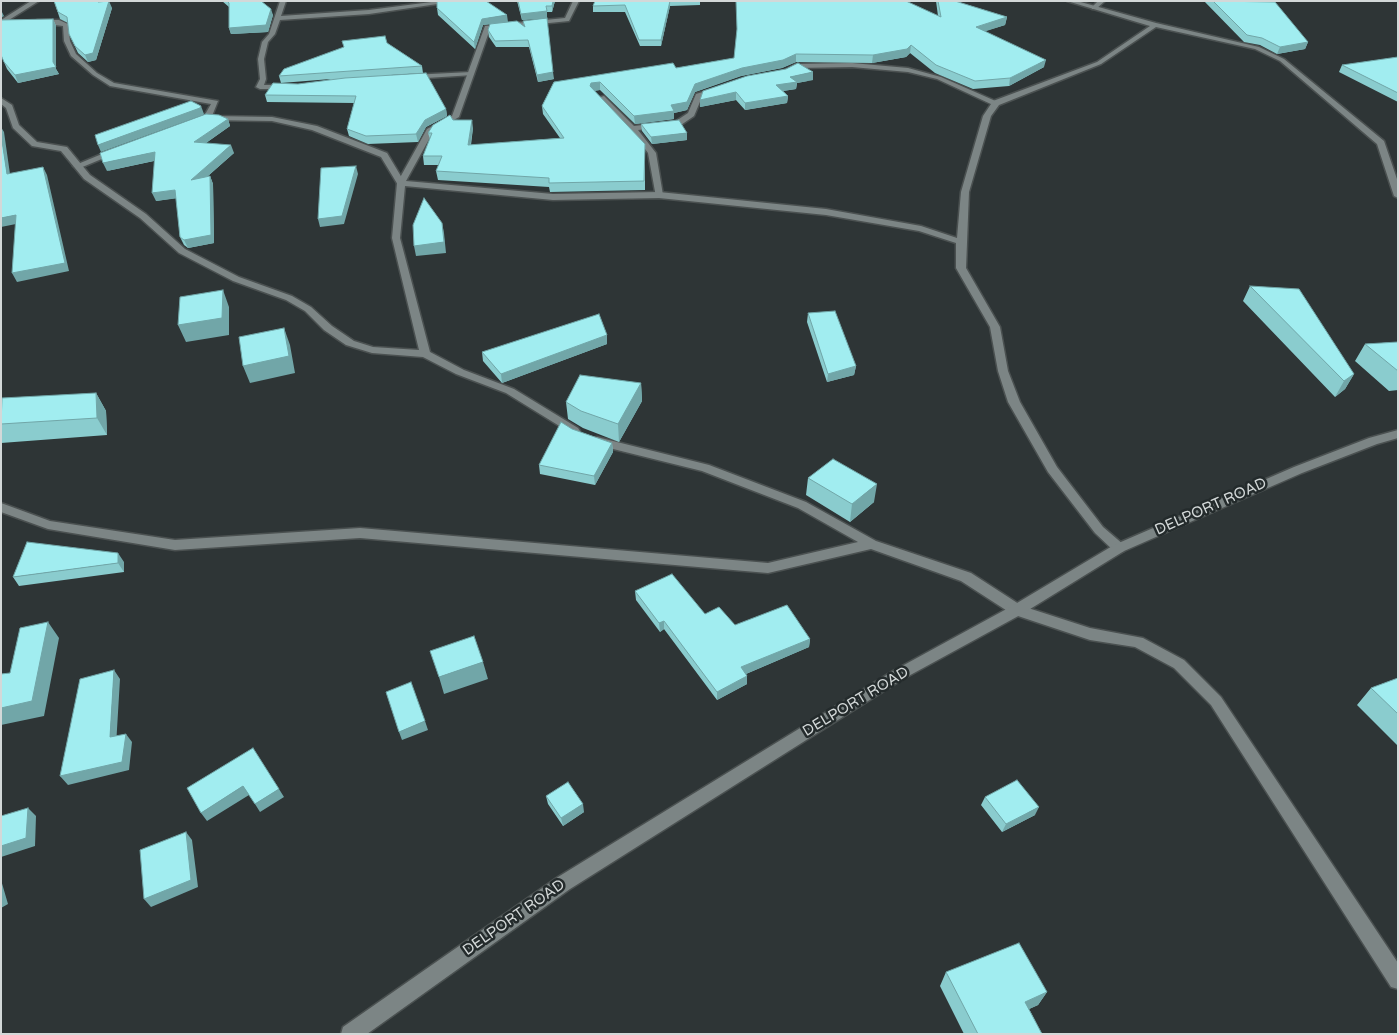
<!DOCTYPE html>
<html>
<head>
<meta charset="utf-8">
<style>
	body { margin:0 }
	#map { position:relative; width:1399px; height:1035px; overflow:hidden; background:#2e3536; font-family:"Varela Round",sans-serif }
	canvas { display:block }
	.frame { position:absolute; inset:0; border:2px solid #d3d8d8; pointer-events:none }
</style>
</head>
<body>
<div id="map">
<canvas width="1399" height="1035"></canvas>
<div class="frame"></div>
</div>
<script>
const c = document.querySelector('canvas').getContext('2d');
c.lineJoin = 'round';
function toPath(rows) {
  const path = new Path2D();
  for (const r of rows) {
    path.moveTo(r[0], r[1]);
    for (let i = 2; i < r.length; i += 2) path.lineTo(r[i], r[i + 1]);
  }
  return path;
}
function stroke(path, color, width, dash) {
  c.strokeStyle = color;
  c.lineWidth = width;
  c.lineCap = dash ? 'butt' : 'round';
  c.setLineDash(dash || []);
  c.stroke(path);
}
function fillPath(path, color) {
  c.fillStyle = color;
  c.fill(path, 'evenodd');
}
function label(font, color, halo, rows, align = 'center') {
  c.font = font + ' "Varela Round",sans-serif';
  c.lineWidth = 5;
  c.setLineDash([]);
  c.textBaseline = 'middle';
  c.strokeStyle = halo;
  c.fillStyle = color;
  for (const [text, x, y, turn = 0] of rows) {
    c.save();
    c.translate(x, y);
    c.rotate((+turn || 0) * Math.PI / 180);
    c.textAlign = isNaN(turn) ? turn : align;
    if (halo) c.strokeText(text, 0, 0);
    c.fillText(text, 0, 0);
    c.restore();
  }
}
const service = toPath([
	[31,1,39,1,1,25,1,20,31,1],
	[280,1,286,1,281,16,369,10,439,1,458,1,369,14,280,20,275,34,268,42,264,59,266,79,264,85,286,85,290,87,286,89,260,89,256,87,260,79,258,59,262,42,269,34,280,1],
	[1098,1,1105,1,1096,9,1092,9,1092,7,1098,1],
	[37,20,59,20,68,24,70,41,76,54,97,73,114,83,218,101,212,116,272,117,317,126,387,153,405,183,398,185,381,157,312,130,272,121,207,120,203,118,211,104,110,86,93,75,71,56,64,41,63,26,39,23,37,20],
	[852,63,908,68,941,77,1000,103,993,105,937,79,908,72,852,67,797,68,788,72,785,70,796,64,852,63],
	[471,72,474,74,473,75,411,79,408,77,411,75,471,72],
	[716,88,718,89,718,91,702,97,694,116,681,125,638,130,656,153,663,195,656,197,648,153,640,142,597,98,604,96,634,126,676,121,688,113,696,94,716,88],
	[114,149,121,151,80,168,73,166,114,149]
]);
const minor = toPath([
	[573,1,579,1,569,21,490,29,459,117,433,132,406,181,553,194,659,192,826,209,921,226,957,238,961,192,983,116,993,101,1097,62,1150,26,1067,1,1077,1,1156,23,1259,47,1284,59,1384,141,1398,182,1398,198,1394,196,1377,144,1280,61,1255,49,1156,27,1101,64,999,105,991,116,969,192,966,268,1000,327,1008,371,1020,402,1057,467,1103,527,1124,545,1125,548,1124,551,1119,553,1114,551,1095,533,1048,472,1008,402,998,371,990,327,956,268,956,243,919,231,826,215,659,198,553,200,405,186,400,238,430,352,464,370,514,389,578,428,580,431,578,434,574,435,506,393,456,374,423,357,372,353,346,345,324,330,305,311,286,300,233,281,179,253,140,218,84,179,61,151,32,146,13,128,6,108,1,104,1,98,12,105,19,125,37,142,67,147,90,175,146,214,185,249,239,277,292,296,311,307,332,326,354,341,373,347,419,350,392,238,397,183,427,129,452,116,485,26,565,18,573,1],
	[597,437,709,465,806,502,876,541,971,573,1022,606,1090,628,1143,638,1184,660,1221,697,1398,963,1398,989,1391,987,1211,705,1174,668,1135,647,1090,640,1012,614,961,581,871,549,768,573,360,538,175,550,48,529,1,512,1,503,50,521,175,540,360,528,768,563,858,542,798,508,702,471,593,444,591,441,593,438,597,437]
]);
const tertiary = toPath([
	[1398,430,1398,438,1377,444,1302,473,1124,551,1022,614,903,679,570,889,367,1034,341,1034,343,1027,558,877,893,671,1012,606,1114,545,1294,467,1369,438,1398,430]
]);
stroke(service, '#4b5151', 3);
stroke(minor, '#4b5151', 3);
stroke(tertiary, '#4b5151', 3);
fillPath(service, '#7c8585');
fillPath(minor, '#7c8585');
fillPath(tertiary, '#7c8585');
fillPath(toPath([
	[54,1,101,1,112,8,96,60,88,62,78,53,69,34,68,23,60,19],
	[222,1,261,1,273,15,268,32,231,34,229,28,229,7],
	[517,1,555,1,552,12,547,12,547,18,522,20],
	[595,1,700,1,700,5,670,6,661,46,640,46,625,12,593,12,593,6],
	[936,1,955,1,1007,17,1005,25,985,31,1044,67,1009,86,973,89,935,73,910,53,906,57,872,63,796,62,782,68,741,76,695,92,687,110,674,113,674,119,635,124,600,90,594,91,645,144,645,190,550,192,549,187,438,180,436,171,439,165,424,165,423,156,430,139,428,133,453,120,473,128,471,145,560,138,543,114,542,106,554,82,676,68,734,58,938,16],
	[1204,1,1268,1,1308,42,1305,49,1277,54,1260,45,1244,42],
	[437,8,508,22,497,23,524,26,523,21,554,79,538,82,529,47,496,47,489,37,488,30,490,24,483,25,475,49,438,15],
	[53,19,56,26,56,69,59,74,18,83,7,69,4,62],
	[387,43,422,66,423,73,391,75,446,109,447,116,426,127,418,142,368,144,349,136,347,129,354,103,267,102,265,95,331,79,281,83,279,76],
	[1398,57,1398,102,1339,72,1342,65],
	[813,80,797,83,796,89,783,91,788,96,787,103,745,110,736,100,700,107,703,91],
	[228,119,230,126,206,143,234,153,208,176,210,176,213,184,214,243,188,248,184,245,180,237,176,198,156,201,154,161,107,171],
	[641,124,687,140,652,144,642,131],
	[1250,286,1354,374,1345,389,1335,397,1243,301],
	[808,313,856,366,854,375,827,382,807,322],
	[607,335,607,344,502,383,483,361,482,352],
	[1398,342,1398,390,1389,391,1355,361,1365,344],
	[641,383,642,401,619,442,583,428,568,419,566,402],
	[96,393,106,411,107,435,1,443,1,399],
	[572,429,612,443,613,452,595,485,540,474,539,465],
	[808,478,874,502,850,522,806,495],
	[124,562,124,572,19,586,13,577],
	[635,591,705,614,735,625,810,639,809,647,746,674,747,676,747,684,717,700,664,629,660,632,636,600],
	[1398,678,1398,746,1357,705,1371,688],
	[546,796,584,812,563,826,548,804],
	[985,797,1035,815,1002,832,981,805],
	[946,972,1047,992,1038,1005,1029,1009,1042,1034,964,1034,940,986]
]), '#8accce');
fillPath(toPath([
	[109,1,112,8,96,60,88,62,85,55],
	[553,1,555,1,552,12,552,6],
	[670,1,670,6,661,46,661,40],
	[271,9,273,15,268,32,231,34,229,28],
	[1,10,4,16,1,18],
	[547,11,547,18,522,20,521,14],
	[507,15,508,22,483,25,475,49,474,42,482,19],
	[1007,17,1005,25,974,35,976,27],
	[53,19,56,26,56,69,59,74,18,83,15,75,53,62],
	[1308,42,1305,49,1277,54,1280,47],
	[911,45,910,53,906,57,872,63,873,55],
	[796,54,796,62,782,68,741,76,695,92,687,110,674,113,674,119,635,124,634,116,671,105,695,84,742,68],
	[1046,60,1044,67,1009,86,1010,78],
	[553,72,554,79,538,82,537,75],
	[813,72,813,80,797,83,796,89,776,92,776,85,790,77],
	[600,82,600,90,591,91,590,86,591,83],
	[736,92,736,100,700,107,700,100],
	[788,96,787,103,745,110,745,103],
	[201,106,204,114,203,115,101,152,98,145],
	[446,109,447,116,426,127,418,142,416,134,425,120],
	[228,119,230,126,196,150,194,142],
	[472,120,473,128,469,154,468,145],
	[1,127,4,132,11,181,7,174,1,134],
	[687,133,687,140,652,144,651,137],
	[231,145,234,153,194,188,191,180],
	[155,152,158,160,107,171,103,163],
	[356,166,358,174,344,224,320,227,318,219],
	[43,167,47,175,69,271,17,282,12,273],
	[210,176,213,184,214,243,188,248,184,240],
	[175,190,179,198,156,201,152,193],
	[16,215,21,223,1,227,1,218],
	[442,223,444,233,446,253,416,256,414,246],
	[223,290,229,307,229,335,186,342,178,325],
	[284,328,290,345,295,373,250,383,243,366],
	[607,335,607,344,502,383,501,374],
	[856,366,854,375,827,382,828,374],
	[1354,374,1345,389,1335,397,1344,381],
	[641,383,642,401,619,442,618,424],
	[96,393,106,411,107,435,97,418],
	[612,443,613,452,595,485,594,476],
	[877,484,874,502,850,522,852,504],
	[118,553,124,562,124,572,118,563],
	[664,621,664,629,660,632,659,623],
	[48,622,59,638,44,716,1,725,1,708],
	[810,639,809,647,741,676,741,667],
	[483,662,488,679,444,694,439,677],
	[114,670,120,679,116,746,110,737],
	[747,676,747,684,717,700,717,692],
	[425,721,428,730,402,740,399,732],
	[126,734,132,742,129,770,68,785,60,776],
	[243,786,249,795,207,821,201,813],
	[279,789,284,797,260,812,255,804],
	[583,804,584,812,563,826,561,818],
	[1039,807,1035,815,1002,832,1006,824],
	[28,808,36,816,35,846,1,857,1,846],
	[186,832,192,840,198,887,151,907,144,899],
	[1,880,8,904,1,908],
	[1047,992,1038,1005,1016,1015,1025,1002]
]), '#71a6a8');
const building = toPath([
	[54,1,98,1,98,2,109,1,93,53,85,55,75,46,69,34,67,17,58,12,54,1],
	[227,1,261,1,271,9,266,25,229,28,229,3,227,1],
	[437,1,486,1,507,15,482,19,474,42,437,8,437,1],
	[518,1,553,1,552,6,546,6,547,11,521,14,518,1],
	[595,1,670,1,661,40,639,40,625,5,593,6,595,1],
	[736,1,906,1,941,17,938,1,955,1,1007,17,976,27,1046,60,1010,78,975,81,936,65,911,45,907,49,873,55,796,54,783,60,742,68,695,84,687,102,671,105,674,111,634,116,600,82,591,83,590,86,645,144,644,181,549,183,549,178,436,171,442,156,423,156,432,133,428,133,433,125,450,115,453,120,472,120,468,145,564,138,542,106,554,82,673,63,676,68,734,58,737,29,736,1],
	[1213,1,1275,2,1308,42,1280,47,1262,38,1247,35,1213,1],
	[547,18,553,72,537,75,528,40,495,41,488,30,490,24,517,21,525,27,523,21,547,18],
	[53,19,53,62,56,67,15,75,4,62,1,55,1,20,53,19],
	[385,36,387,43,422,66,279,76,284,69,344,47,342,41,385,36],
	[1398,57,1398,93,1342,65,1398,57],
	[798,63,813,72,790,77,797,82,776,85,788,96,745,103,736,92,700,100,703,91,747,76,786,69,798,63],
	[426,73,446,109,425,120,416,134,366,136,347,129,356,96,265,95,273,83,298,84,345,78,426,73],
	[191,101,201,106,200,108,98,145,95,135,191,101],
	[206,114,219,115,228,119,194,142,231,145,191,180,210,176,211,235,184,240,180,237,175,190,152,193,155,152,103,163,100,153,206,114],
	[679,120,687,133,651,137,641,124,679,120],
	[1,134,7,174,43,167,65,263,12,273,16,215,1,218,1,134],
	[356,166,342,216,318,219,321,168,356,166],
	[424,198,442,223,444,242,414,246,413,225,424,198],
	[1250,286,1299,289,1354,374,1344,381,1250,286],
	[223,290,222,318,178,325,180,297,223,290],
	[835,311,856,366,828,374,808,313,835,311],
	[599,314,607,335,501,374,482,352,599,314],
	[284,328,289,356,243,366,239,337,284,328],
	[1398,342,1398,371,1365,344,1398,342],
	[580,375,641,383,618,424,581,411,566,402,580,375],
	[96,393,97,418,1,424,2,398,96,393],
	[561,422,572,429,612,443,594,476,539,465,561,422],
	[833,459,877,484,852,504,808,478,833,459],
	[27,542,118,553,118,563,13,577,27,542],
	[672,574,705,614,719,607,735,625,787,605,810,639,741,667,747,676,717,692,664,621,659,623,635,591,672,574],
	[48,622,32,701,1,708,1,674,10,673,20,628,48,622],
	[474,636,483,662,439,677,430,651,474,636],
	[114,670,110,737,126,734,122,762,60,776,80,679,114,670],
	[1398,678,1398,714,1371,688,1398,678],
	[411,682,425,721,399,732,386,692,411,682],
	[253,748,279,789,255,804,243,786,201,813,187,788,253,748],
	[1017,780,1039,807,1006,824,985,797,1017,780],
	[568,782,583,804,561,818,546,796,568,782],
	[28,808,26,838,1,846,1,816,28,808],
	[186,832,191,880,144,899,140,850,186,832],
	[1019,943,1047,992,1025,1002,1042,1034,978,1034,946,972,1019,943]
]);
fillPath(building, '#a1edf0');
stroke(building, '#71a6a8', 1);
label('15px', '#d3d8d8', '#242b2c', [
	["DELPORT ROAD",1211,507,-24],
	["DELPORT ROAD",856,702,-31],
	["DELPORT ROAD",514,918,-35]
]);
</script>
</body>
</html>
